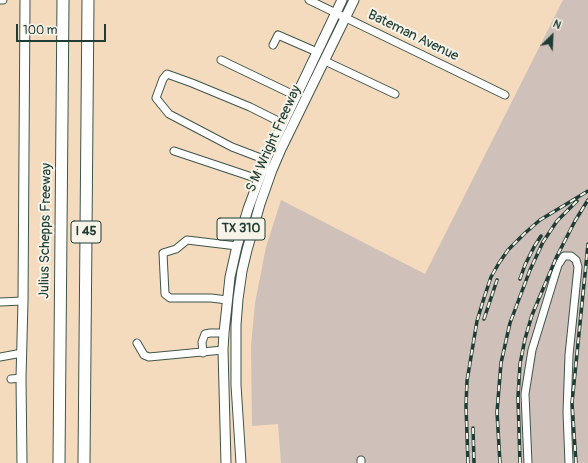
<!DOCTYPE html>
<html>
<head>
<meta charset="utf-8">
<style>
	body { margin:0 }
	#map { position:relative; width:588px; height:463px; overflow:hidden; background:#f4dbbe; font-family:Pangolin,sans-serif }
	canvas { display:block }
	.north { position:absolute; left:532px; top:16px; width:40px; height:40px; -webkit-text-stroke:3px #f7f3e8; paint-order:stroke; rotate:24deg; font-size:11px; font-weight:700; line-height:16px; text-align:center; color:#1f3d34 }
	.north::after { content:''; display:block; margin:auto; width:14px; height:18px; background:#1f3d34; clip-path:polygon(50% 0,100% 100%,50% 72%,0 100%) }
	.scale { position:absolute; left:16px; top:24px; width:90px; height:18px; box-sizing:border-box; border:2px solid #1f3d34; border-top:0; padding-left:5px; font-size:12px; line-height:14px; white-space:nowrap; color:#1f3d34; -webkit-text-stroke:3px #f7f3e8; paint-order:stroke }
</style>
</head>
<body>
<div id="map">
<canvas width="588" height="463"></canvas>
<div class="north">N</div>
<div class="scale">100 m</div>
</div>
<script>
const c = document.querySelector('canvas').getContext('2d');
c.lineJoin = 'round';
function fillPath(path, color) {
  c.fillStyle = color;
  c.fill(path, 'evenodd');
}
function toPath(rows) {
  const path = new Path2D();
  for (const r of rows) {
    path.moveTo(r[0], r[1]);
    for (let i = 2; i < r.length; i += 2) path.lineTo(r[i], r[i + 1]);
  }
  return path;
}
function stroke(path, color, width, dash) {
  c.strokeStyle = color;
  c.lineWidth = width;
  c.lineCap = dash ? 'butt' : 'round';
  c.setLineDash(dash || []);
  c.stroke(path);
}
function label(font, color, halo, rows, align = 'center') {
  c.font = font + ' Pangolin,sans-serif';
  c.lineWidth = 4;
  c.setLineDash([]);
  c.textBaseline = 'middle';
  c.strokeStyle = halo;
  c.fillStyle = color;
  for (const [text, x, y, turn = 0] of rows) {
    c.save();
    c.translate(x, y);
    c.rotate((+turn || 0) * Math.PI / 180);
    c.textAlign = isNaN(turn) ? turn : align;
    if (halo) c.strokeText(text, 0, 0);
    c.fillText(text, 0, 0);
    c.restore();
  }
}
fillPath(toPath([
	[563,0,588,0,588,463,281,463,278,424,252,426,251,346,255,303,266,247,281,200,425,274]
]), '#cfc0ba');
const minor = toPath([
	[0,0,3,0],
	[309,0,505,95],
	[273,45,278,35,317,52],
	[221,60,296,96],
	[325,61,395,94],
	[174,151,258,179],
	[266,160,232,147,169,114,156,98,163,79,167,74,192,83,250,107,282,123],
	[227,300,211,298,170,298,165,294,163,253,176,249,187,240,237,246],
	[0,302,23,301],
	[137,343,144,355,149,357,223,350],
	[203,353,202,342,205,334,210,333,224,333],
	[0,357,22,353],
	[11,379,21,378],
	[361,460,361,463],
	[528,463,525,394,532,350,558,265,564,256,571,256,576,260,578,267,569,355,567,412,569,463]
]);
const major = toPath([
	[22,463,21,378,23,301,25,0],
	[226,463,223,350,224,333,230,277,237,246,248,209,268,155,342,0],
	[241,463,236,385,236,325,238,299,242,271,247,250,260,204,272,170,281,149,354,0]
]);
const highway = toPath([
	[59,463,63,0],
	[84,463,88,0]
]);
stroke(minor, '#3f5549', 9);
stroke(major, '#3f5549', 11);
stroke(highway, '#3f5549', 13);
stroke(minor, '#fff', 7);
stroke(major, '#fff', 9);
stroke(highway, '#fff', 11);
const rail = toPath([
	[520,279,525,265,534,247,541,236],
	[484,319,497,280],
	[473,428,474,463],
	[468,463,466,406,467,381,477,321,484,298,491,277,499,263,508,250,525,233,540,220,588,191],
	[500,463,497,412,501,363,510,323,530,270,543,242,557,221,577,201],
	[520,463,518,397,520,364,525,339,532,315,557,256,575,221,588,200],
	[576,463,572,403,588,244]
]);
stroke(rail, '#1f3d34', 3.5);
stroke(rail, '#f7f3e8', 2, [6]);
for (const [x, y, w] of [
	[241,229,48],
	[86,232,30]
]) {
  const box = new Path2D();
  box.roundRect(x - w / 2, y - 11, w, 22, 3);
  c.fillStyle = '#f7f3e8';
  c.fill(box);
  stroke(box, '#1f3d34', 1);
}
label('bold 13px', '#1f3d34', null, [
	["TX 310",241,229],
	["I 45",86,232]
]);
label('14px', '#1f3d34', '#f7f3e8', [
	["Bateman Avenue",413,36,26],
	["S M Wright Freeway",274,139,-66],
	["Julius Schepps Freeway",46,231,-89]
]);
</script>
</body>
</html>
